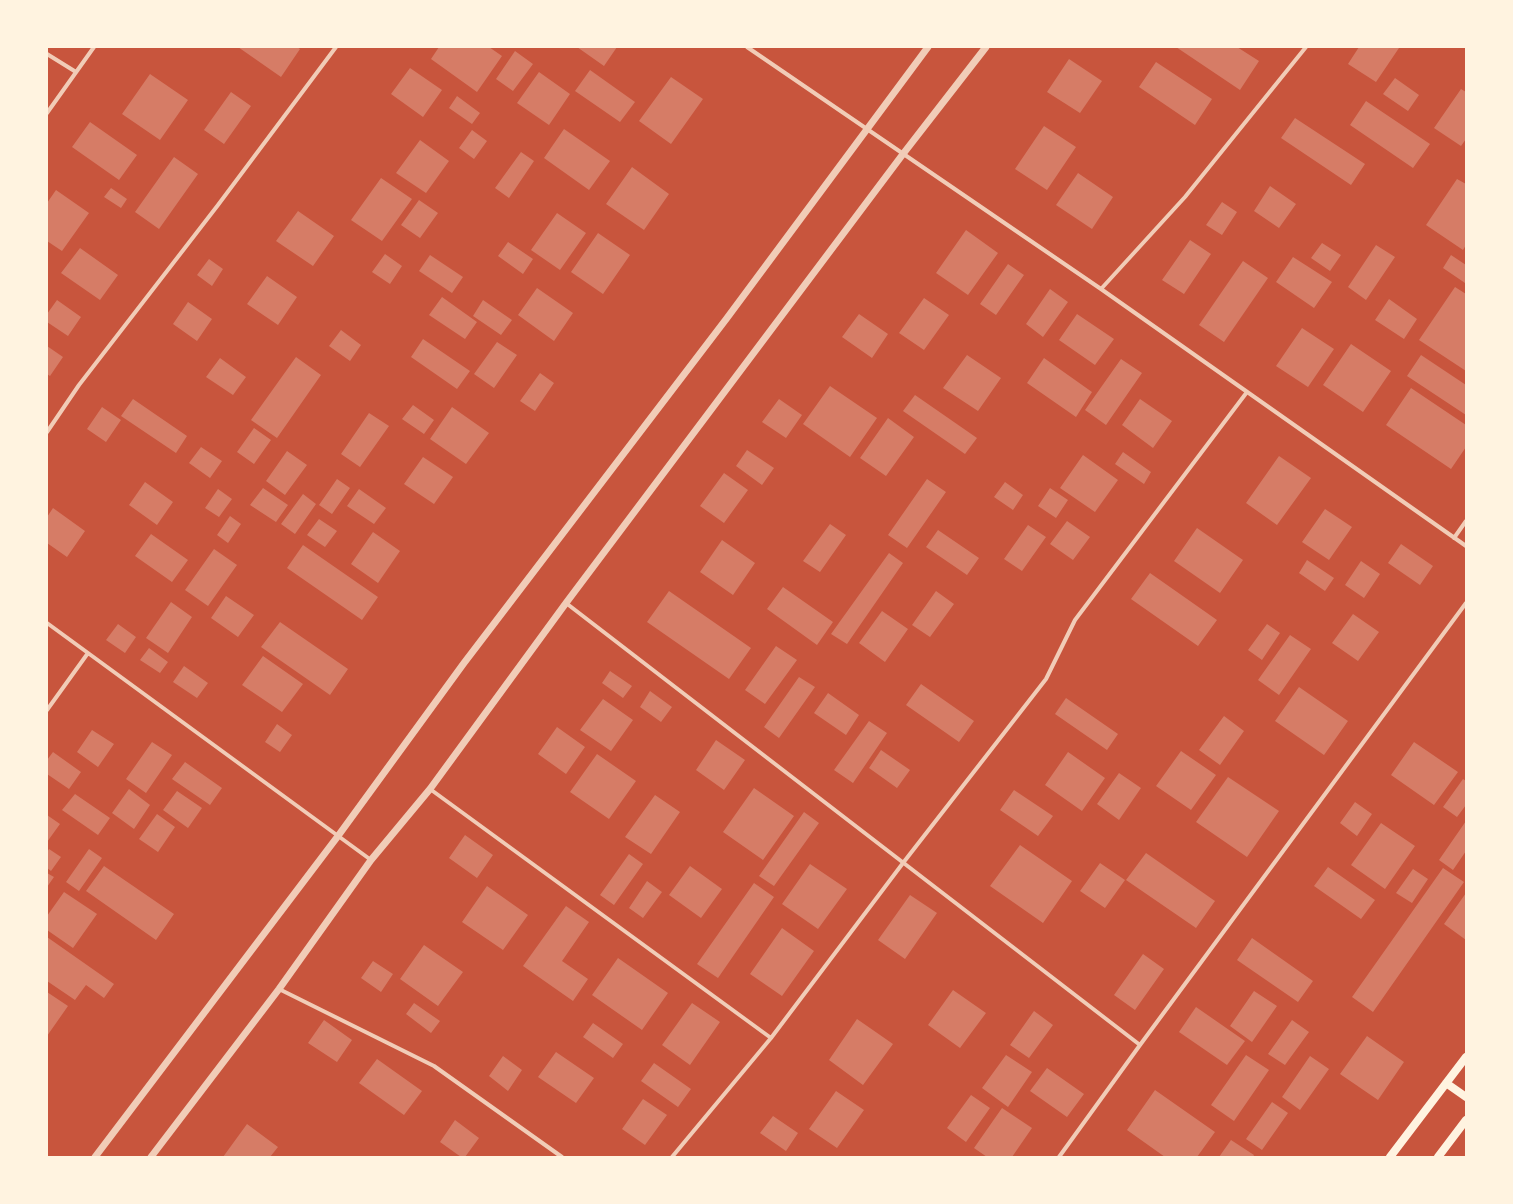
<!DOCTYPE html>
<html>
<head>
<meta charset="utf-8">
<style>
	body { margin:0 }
	#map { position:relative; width:1513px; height:1204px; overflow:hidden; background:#c8553d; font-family:"PT Sans",sans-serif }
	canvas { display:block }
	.frame { position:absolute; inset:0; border:48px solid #fff3e0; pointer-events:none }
</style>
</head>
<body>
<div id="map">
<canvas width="1513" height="1204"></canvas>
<div class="frame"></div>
</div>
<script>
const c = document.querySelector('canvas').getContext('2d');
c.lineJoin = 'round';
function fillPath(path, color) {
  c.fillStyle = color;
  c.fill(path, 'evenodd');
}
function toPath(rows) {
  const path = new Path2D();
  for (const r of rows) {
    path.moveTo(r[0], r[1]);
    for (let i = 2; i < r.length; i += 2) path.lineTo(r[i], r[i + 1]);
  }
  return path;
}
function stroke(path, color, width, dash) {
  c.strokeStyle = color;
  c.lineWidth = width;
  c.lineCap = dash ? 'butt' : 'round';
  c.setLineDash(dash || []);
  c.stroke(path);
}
fillPath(toPath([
	[238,47,297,47,300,49,281,77],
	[439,47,489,47,502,56,477,92,431,59],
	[577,47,617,47,604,66],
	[1176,47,1237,47,1259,61,1240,90],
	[1359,47,1397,47,1399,48,1376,82,1348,64],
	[515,51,533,64,513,91,496,79],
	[1069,59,1102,81,1080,113,1047,92],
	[1156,62,1212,99,1195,125,1139,87],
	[410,68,442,90,423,117,391,94],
	[590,70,635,102,620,122,575,91],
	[539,72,570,94,549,125,517,103],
	[150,74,188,100,160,140,122,114],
	[671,77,703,99,671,144,639,121],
	[1395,78,1419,95,1408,111,1383,94],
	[1461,89,1466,92,1466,139,1461,146,1434,128],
	[231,92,251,106,224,144,204,130],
	[457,96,480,113,472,124,449,108],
	[1366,101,1430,144,1413,168,1350,125],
	[1295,118,1365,164,1351,185,1281,138],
	[90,122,137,155,119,180,72,147],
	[1044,126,1076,147,1047,190,1015,169],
	[564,129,610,161,589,190,544,158],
	[472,130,487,141,474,159,459,148],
	[420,140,449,161,426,193,396,173],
	[521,152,534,161,509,198,495,188],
	[174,157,198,174,159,229,135,212],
	[632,167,669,194,644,230,606,204],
	[1078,173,1113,197,1092,229,1056,205],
	[381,178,412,199,382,241,351,220],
	[1457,179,1466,184,1466,245,1463,250,1426,225],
	[1270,186,1296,204,1279,228,1254,211],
	[111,188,127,199,121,208,104,197],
	[56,190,89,213,62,251,47,241,47,203],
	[419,200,438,213,420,238,401,225],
	[1222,202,1237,212,1222,235,1206,225],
	[298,211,334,236,313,266,276,241],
	[557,213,586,233,560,270,531,250],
	[966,230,998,253,968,295,936,273],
	[598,233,630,255,603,294,571,272],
	[1190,240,1211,254,1184,294,1162,280],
	[508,242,533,259,523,274,498,256],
	[1322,243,1341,255,1330,271,1311,258],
	[1376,245,1395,257,1366,300,1348,287],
	[80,248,118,275,100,300,61,273],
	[385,254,402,266,390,284,372,272],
	[430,255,463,277,452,293,419,271],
	[1451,255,1466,265,1465,283,1443,268],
	[1293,257,1332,282,1314,308,1276,282],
	[209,259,223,269,212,286,197,275],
	[1243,261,1268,278,1224,342,1199,325],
	[1008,264,1024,275,996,315,980,304],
	[267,276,297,297,278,325,247,304],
	[1455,287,1466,294,1466,371,1419,340],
	[537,288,573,313,554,341,518,315],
	[1050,289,1068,302,1043,337,1026,324],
	[442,297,477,322,465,339,429,315],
	[924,298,949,315,924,350,899,333],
	[1389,299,1417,319,1404,339,1375,320],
	[57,300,81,317,68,336,47,322,47,314],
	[483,300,512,320,501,335,473,316],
	[188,302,212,319,197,341,173,324],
	[859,314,888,334,872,358,842,337],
	[1077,314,1114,339,1095,365,1059,340],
	[1302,328,1334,349,1308,387,1276,366],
	[341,330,361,345,350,361,329,346],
	[423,339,470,371,457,389,411,357],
	[497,342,517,355,494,388,474,374],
	[1351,344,1391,371,1363,412,1323,385],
	[47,346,63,357,50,376,47,374],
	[967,355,1001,378,978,411,943,388],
	[1421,355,1466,385,1466,415,1407,376],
	[296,357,321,375,277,438,251,420],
	[220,358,246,377,233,395,206,377],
	[1044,358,1092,392,1076,417,1027,383],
	[1121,359,1142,373,1106,425,1085,410],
	[540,373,554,383,535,411,520,401],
	[830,386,877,418,850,457,803,424],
	[1411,388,1466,425,1466,447,1451,469,1386,425],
	[915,395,977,438,965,454,903,411],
	[133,399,187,436,176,453,121,416],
	[779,399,802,415,786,438,762,422],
	[1140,399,1172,421,1153,448,1122,425],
	[413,405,434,420,424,434,402,419],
	[102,407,121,420,106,442,87,429],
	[452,407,489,433,466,464,430,439],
	[369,413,389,426,360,467,341,454],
	[888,418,914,437,886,476,860,458],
	[254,428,271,440,254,464,237,452],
	[201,447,222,461,210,478,189,463],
	[747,450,774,468,762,485,736,466],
	[287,451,307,465,285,495,266,481],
	[1123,452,1151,472,1144,484,1115,464],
	[1083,455,1118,480,1095,512,1060,488],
	[1279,456,1311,478,1277,525,1246,503],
	[423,457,453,477,434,504,404,484],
	[724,473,748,490,724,523,700,506],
	[337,479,350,488,332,514,319,505],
	[927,479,946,492,907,548,888,535],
	[145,482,173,502,157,525,129,505],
	[1005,482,1023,495,1013,510,994,497],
	[263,488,288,505,276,522,250,505],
	[1050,488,1068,500,1056,518,1038,506],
	[218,489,232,499,219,517,205,508],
	[359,489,386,508,374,524,347,506],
	[303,494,316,504,295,534,281,524],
	[53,508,85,531,67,557,47,543,47,517],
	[1325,509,1352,527,1329,560,1302,542],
	[230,516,241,524,228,543,217,535],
	[319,519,337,531,325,547,307,535],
	[1067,521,1090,537,1073,560,1050,544],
	[830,524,846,535,820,572,803,561],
	[1028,525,1046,537,1022,571,1004,559],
	[1197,528,1243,560,1220,593,1174,561],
	[938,530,979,558,967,575,926,547],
	[373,532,400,551,378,583,351,564],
	[151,534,188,560,172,582,135,556],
	[722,540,755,563,733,595,700,572],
	[1401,544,1433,566,1420,585,1388,563],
	[303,545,378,597,362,620,287,568],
	[214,549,237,565,208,606,185,590],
	[889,553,903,563,847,644,831,634],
	[1307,560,1334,578,1325,591,1299,573],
	[1361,561,1380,574,1364,598,1345,585],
	[1150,573,1217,620,1198,646,1131,599],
	[783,587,833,622,817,645,767,609],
	[669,591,751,648,729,679,647,622],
	[936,591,954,604,930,637,912,625],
	[226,596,254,615,238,637,211,618],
	[171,602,192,617,168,653,146,638],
	[882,611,908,629,885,662,859,643],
	[1353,614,1379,632,1358,661,1332,643],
	[280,622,348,669,330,695,261,647],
	[118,624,136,637,125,653,106,640],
	[1267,624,1280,633,1262,660,1248,650],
	[1290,635,1311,649,1279,695,1258,680],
	[776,646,797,660,765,704,745,690],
	[149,648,168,662,160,673,140,660],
	[263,656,303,684,282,712,242,685],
	[184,666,208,683,197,698,173,682],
	[610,671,632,686,623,698,602,683],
	[799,677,815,687,779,738,764,727],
	[921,684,974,721,959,742,906,705],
	[1299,687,1348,721,1324,755,1275,721],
	[650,691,672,707,661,722,640,707],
	[828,693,859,715,846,735,814,713],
	[1066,698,1118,734,1107,750,1055,714],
	[603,699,633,720,611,751,580,730],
	[1224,716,1244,731,1220,765,1199,750],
	[869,721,887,733,853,783,834,770],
	[277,724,292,735,280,752,265,742],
	[557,727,585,747,566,774,538,754],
	[92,730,114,744,98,767,77,752],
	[716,740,745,760,724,790,696,770],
	[152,742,172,755,146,793,126,779],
	[1414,742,1458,772,1434,805,1391,775],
	[881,750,910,770,897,788,869,768],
	[1181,751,1216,775,1191,810,1156,786],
	[53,752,81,772,69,789,47,774,47,760],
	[1068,752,1105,778,1082,811,1045,785],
	[597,754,636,781,609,819,570,792],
	[185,762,222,788,210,805,172,779],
	[1119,773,1141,788,1119,820,1097,804],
	[1228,777,1279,811,1247,857,1196,822],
	[1463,779,1466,781,1466,805,1457,817,1443,807],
	[754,788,794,816,763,860,723,832],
	[129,789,150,805,134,829,112,813],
	[1014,790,1053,816,1038,836,1000,810],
	[177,791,202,808,188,828,163,810],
	[75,794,110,818,98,835,62,810],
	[655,795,680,812,651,854,625,837],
	[1355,802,1372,814,1357,836,1340,823],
	[804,812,819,823,774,886,759,876],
	[157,814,175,827,158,852,139,839],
	[47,815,60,824,47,842],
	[1466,821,1466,851,1453,870,1439,860],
	[1381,823,1415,846,1385,889,1351,865],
	[465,835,493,855,477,878,449,858],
	[1020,845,1072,881,1043,923,990,886],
	[49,849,61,857,51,871,47,868,47,852],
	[89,849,102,858,79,891,66,882],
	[1146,853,1215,901,1196,928,1126,880],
	[629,854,643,864,614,905,600,895],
	[1100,863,1125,880,1105,908,1080,891],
	[810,864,847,889,818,929,782,904],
	[104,866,174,914,156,940,86,891],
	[690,866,722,889,701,918,669,895],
	[1328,867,1375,900,1361,919,1314,886],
	[1443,868,1464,882,1373,1012,1352,997],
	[1413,869,1428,879,1412,903,1396,893],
	[47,873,54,877,47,887],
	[647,881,662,892,643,918,629,908],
	[754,883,774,897,718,978,697,964],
	[487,886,528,915,503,950,462,922],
	[64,892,97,914,73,948,47,930,47,916],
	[1466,893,1466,940,1444,924],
	[910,895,937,913,905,959,878,940],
	[566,906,589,922,562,961,588,979,573,1001,523,966],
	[782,928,814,951,782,996,750,974],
	[47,937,114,984,104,998,86,985,75,1000,47,981],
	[1252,938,1313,981,1298,1002,1237,960],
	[424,945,463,972,438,1006,400,979],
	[1143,954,1164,969,1135,1010,1114,995],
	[618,958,668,993,642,1030,592,995],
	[373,961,393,974,381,992,361,978],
	[953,990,986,1013,960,1048,928,1025],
	[1254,991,1277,1006,1252,1042,1230,1026],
	[47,992,68,1006,47,1036],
	[414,1003,440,1021,431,1033,406,1014],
	[692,1003,720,1022,690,1065,662,1045],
	[1196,1007,1245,1041,1227,1065,1179,1032],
	[1034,1011,1053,1025,1029,1058,1010,1045],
	[857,1019,893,1044,863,1085,829,1060],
	[324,1020,352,1040,337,1062,308,1043],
	[1292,1020,1309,1032,1285,1065,1268,1054],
	[593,1023,623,1044,613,1058,583,1037],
	[1367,1036,1404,1062,1378,1100,1340,1074],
	[556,1052,594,1078,576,1103,538,1077],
	[1006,1055,1032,1072,1008,1107,982,1088],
	[1246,1055,1269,1070,1234,1121,1211,1105],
	[503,1056,522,1070,508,1091,489,1076],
	[1310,1056,1329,1069,1300,1110,1282,1097],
	[377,1059,422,1091,404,1115,359,1083],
	[654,1063,691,1089,678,1107,641,1081],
	[1047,1068,1084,1094,1067,1117,1030,1091],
	[1155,1090,1215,1132,1197,1157,1165,1157,1127,1130],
	[836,1091,864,1110,837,1148,809,1129],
	[971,1095,990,1108,966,1142,947,1128],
	[643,1099,667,1115,645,1145,622,1129],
	[1272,1102,1288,1113,1262,1150,1246,1139],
	[1002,1108,1032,1128,1012,1157,987,1157,974,1148],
	[773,1116,798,1133,786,1151,760,1133],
	[455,1120,479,1138,465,1157,461,1157,440,1142],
	[247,1124,278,1147,270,1157,223,1157],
	[1231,1140,1254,1155,1253,1157,1219,1157]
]), '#d67c66');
stroke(toPath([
	[747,47,1101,289,1466,546],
	[47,54,76,72],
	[47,113,94,47],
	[1101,289,1185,197,1306,47],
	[47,432,79,385,218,205,336,47],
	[1454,538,1466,521],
	[566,603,1140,1045],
	[47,623,371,860],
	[47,710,88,653],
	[430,789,771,1038],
	[279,989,434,1066,562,1157],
	[672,1157,771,1038,903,863,1046,679,1075,620,1247,392],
	[1059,1157,1140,1045,1466,603]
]), '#f1ccb7', 4);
stroke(toPath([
	[95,1157,338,836,464,663,727,318,928,47],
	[151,1157,279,989,371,860,430,789,566,603,903,154,986,47]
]), '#f1ccb7', 7);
stroke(toPath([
	[1446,1083,1466,1097],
	[1390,1157,1466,1057],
	[1438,1157,1466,1120]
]), '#fff3e0', 8);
</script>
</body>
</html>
